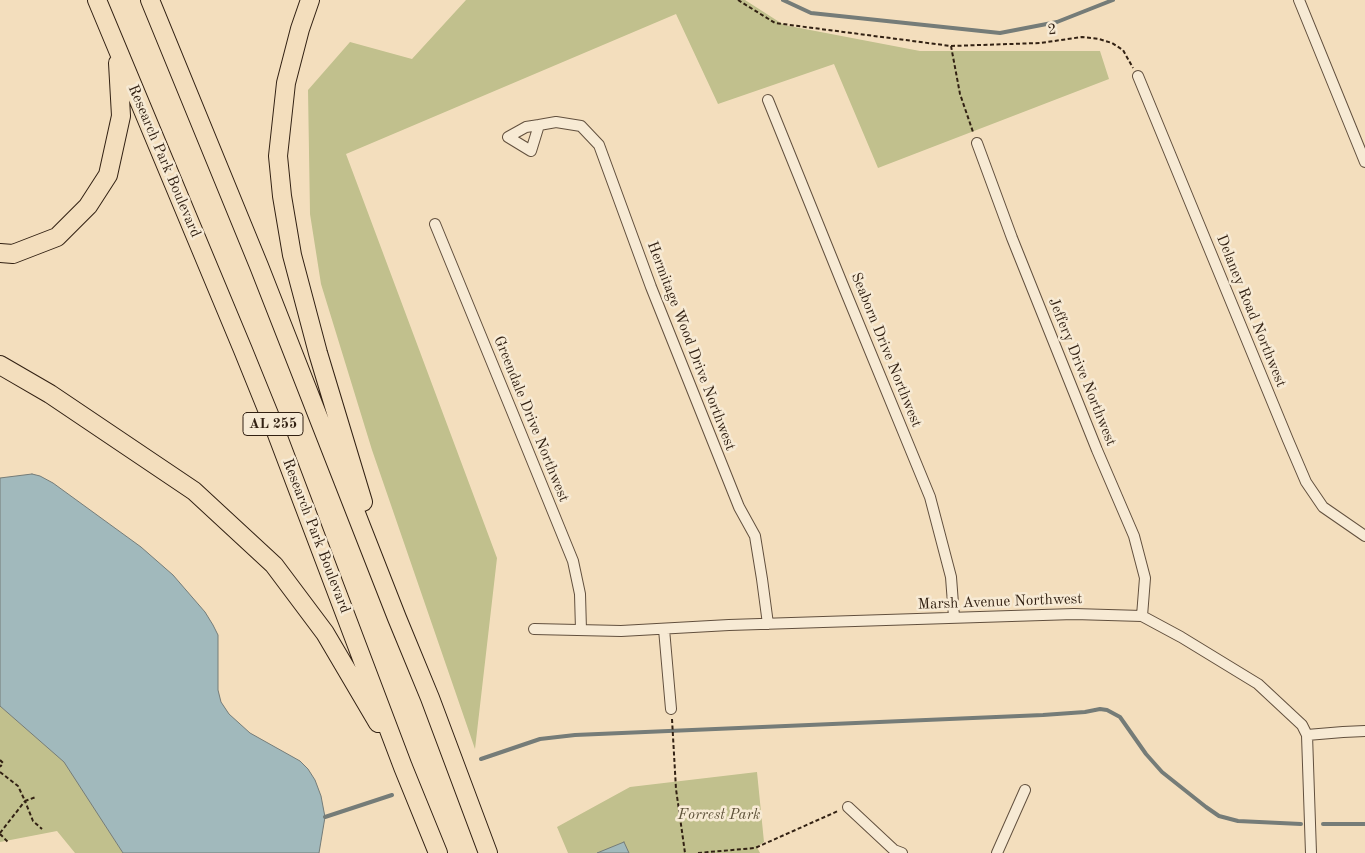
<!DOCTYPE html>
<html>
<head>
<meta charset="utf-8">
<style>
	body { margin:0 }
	canvas { display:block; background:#f3debd }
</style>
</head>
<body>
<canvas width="1365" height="853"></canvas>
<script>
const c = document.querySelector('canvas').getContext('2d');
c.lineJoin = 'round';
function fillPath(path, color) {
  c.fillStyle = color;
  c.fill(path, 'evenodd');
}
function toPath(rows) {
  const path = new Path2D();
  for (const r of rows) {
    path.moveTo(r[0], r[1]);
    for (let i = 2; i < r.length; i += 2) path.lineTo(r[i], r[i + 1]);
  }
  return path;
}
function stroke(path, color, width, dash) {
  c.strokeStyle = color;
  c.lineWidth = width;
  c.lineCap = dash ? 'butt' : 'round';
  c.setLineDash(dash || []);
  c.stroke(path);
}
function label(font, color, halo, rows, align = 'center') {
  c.font = font + ' "Old Standard TT",serif';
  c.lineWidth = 5;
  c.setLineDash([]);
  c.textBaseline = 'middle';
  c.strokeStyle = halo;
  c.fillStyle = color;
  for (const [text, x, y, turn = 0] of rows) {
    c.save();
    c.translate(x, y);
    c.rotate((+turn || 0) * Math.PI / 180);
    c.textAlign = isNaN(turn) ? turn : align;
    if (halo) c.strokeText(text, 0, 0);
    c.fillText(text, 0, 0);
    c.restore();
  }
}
fillPath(toPath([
	[466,0,745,0,784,25,920,51,1100,51,1109,79,878,168,834,64,718,104,676,14,346,154,497,558,475,749,372,450,321,284,310,214,308,90,350,42,412,59],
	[0,706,64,761,123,853,75,853,57,831,0,842],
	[757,772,764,842,757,847,760,853,568,853,557,827,630,787]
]), '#c1c08d');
const water = toPath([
	[32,474,40,476,53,483,141,547,173,575,205,612,213,625,218,635,218,690,221,702,229,714,250,733,300,761,308,769,315,780,321,796,325,817,319,853,123,853,64,762,0,706,0,478,32,474],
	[624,842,629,853,597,853,624,842]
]);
fillPath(water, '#a1b9bc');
stroke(water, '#757c78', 1);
stroke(toPath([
	[783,0,811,13,1000,33,1057,22,1113,0],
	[481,759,540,739,575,735,1043,715,1085,712,1100,709,1107,710,1120,717,1146,754,1162,772,1206,807,1219,816,1238,821,1301,824],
	[325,817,392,795],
	[1323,824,1365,824]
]), '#757c78', 4);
const street = toPath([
	[1299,0,1365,162],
	[1138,76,1288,440,1306,482,1323,507,1365,536],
	[768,100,842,283,930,497,951,577,954,617],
	[539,125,556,122,581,126,599,145,651,287,739,507,755,536,762,579,768,624],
	[539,125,531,151,508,137,526,127,539,125],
	[977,143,1012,238,1097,450,1134,536,1145,578,1142,616],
	[435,224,511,409,573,561,580,594,581,630],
	[534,629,621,631,729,625,1074,614,1142,616,1181,637,1258,684,1302,725,1307,735,1311,853],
	[664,629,671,709],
	[1307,735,1343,732,1365,731],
	[848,807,894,850,902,853],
	[997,853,1025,790]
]);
const highway = toPath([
	[97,0,243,350,275,429,403,767,438,853],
	[150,0,259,266,397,618,430,698,488,853],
	[310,0,300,29,286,83,278,156,282,196,292,255,318,353,363,502],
	[0,253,13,254,57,237,88,206,108,175,121,116,118,63],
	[0,365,50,394,194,491,274,565,325,633,378,723]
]);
stroke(street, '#62503e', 12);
stroke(highway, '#322113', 20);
stroke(toPath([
	[738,0,775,23,951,46,960,94,973,132],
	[951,46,1040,43,1082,37,1099,39,1112,43,1123,50,1133,68],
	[672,719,676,789,685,853],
	[0,760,3,763,0,767],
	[0,772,18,786,25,801,36,797],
	[0,833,25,801,33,821,42,829],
	[0,834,9,843],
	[698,853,755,848,838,811]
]), '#322113', 2, [4, 2.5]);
stroke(street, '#f7ead4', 10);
stroke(highway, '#f3debd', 18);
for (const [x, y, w] of [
	[273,424,60]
]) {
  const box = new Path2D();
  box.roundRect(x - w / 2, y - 11.5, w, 23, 4);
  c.fillStyle = '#f7ead4';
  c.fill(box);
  stroke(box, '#322113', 1);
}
label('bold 14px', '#322113', null, [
	["AL 255",273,424]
]);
label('15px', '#322113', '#f7ead4', [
	["2",1052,30,-7],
	["Research Park Boulevard",164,161,67],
	["Delaney Road Northwest",1251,311,68],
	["Hermitage Wood Drive Northwest",691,346,69],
	["Seaborn Drive Northwest",886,350,68],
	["Jeffery Drive Northwest",1082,372,68],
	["Greendale Drive Northwest",531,419,68],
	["Research Park Boulevard",316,536,69],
	["Marsh Avenue Northwest",1000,602,-2]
]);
label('italic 15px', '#5d5138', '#f7ead4', [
	["Forrest Park",719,815]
]);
</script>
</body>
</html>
